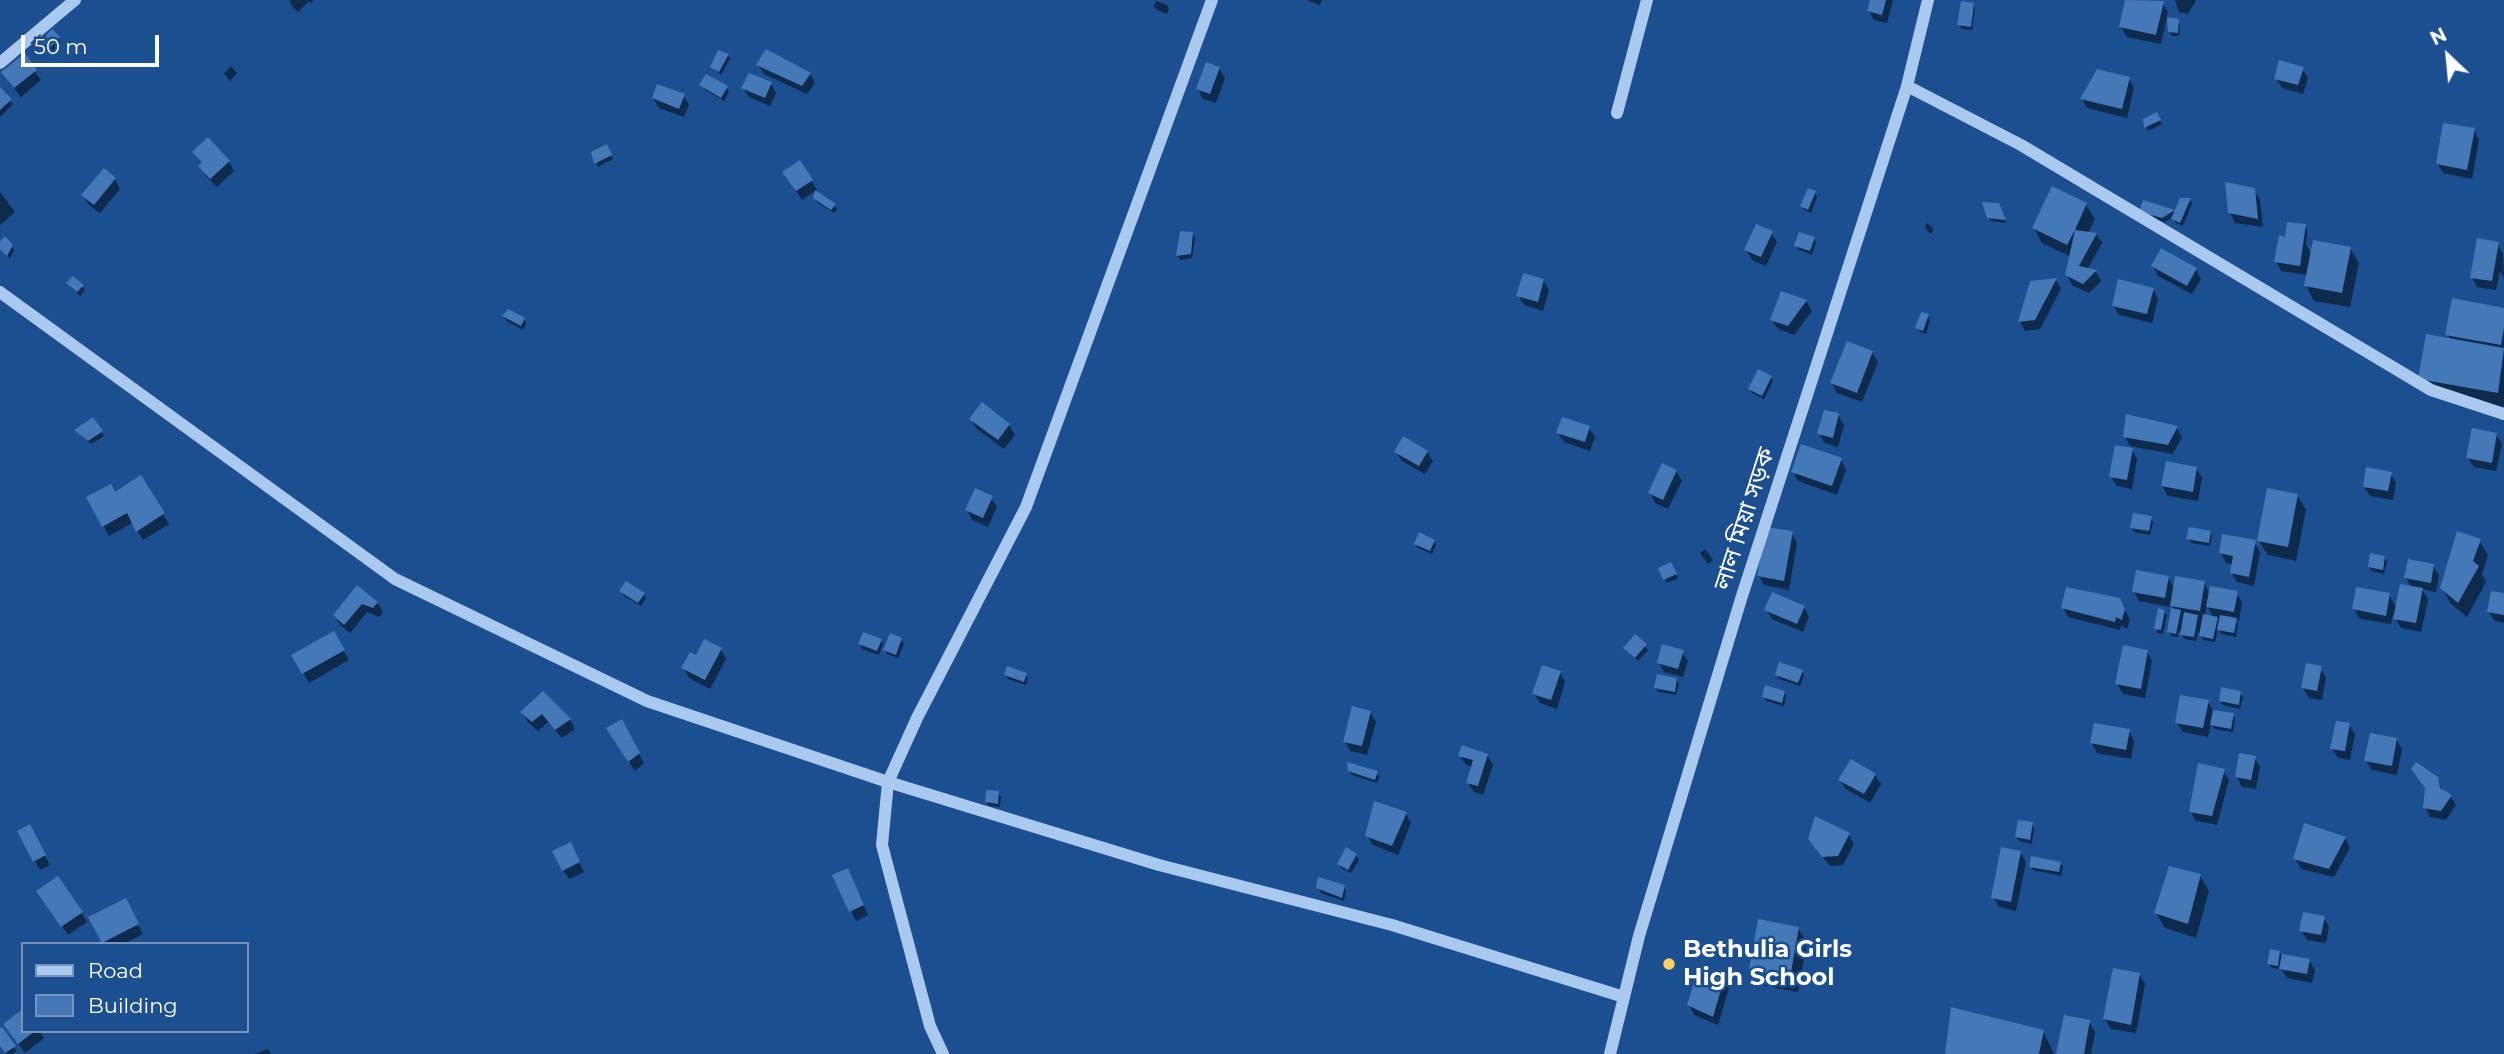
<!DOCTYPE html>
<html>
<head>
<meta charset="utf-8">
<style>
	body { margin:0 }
	#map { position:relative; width:2504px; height:1054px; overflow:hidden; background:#1b4f8f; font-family:Montserrat,sans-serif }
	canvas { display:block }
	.legend { position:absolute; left:21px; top:942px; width:228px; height:91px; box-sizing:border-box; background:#1b4f8f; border:2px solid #7695bc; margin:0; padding:9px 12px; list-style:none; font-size:21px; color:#fff }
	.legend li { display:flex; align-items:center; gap:14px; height:35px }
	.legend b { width:35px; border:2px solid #7695bc }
	.north { position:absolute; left:2413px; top:21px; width:70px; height:70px; -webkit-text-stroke:5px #1b4f8f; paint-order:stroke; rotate:334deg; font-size:19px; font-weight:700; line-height:28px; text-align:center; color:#fff }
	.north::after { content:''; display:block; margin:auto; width:24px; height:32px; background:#fff; clip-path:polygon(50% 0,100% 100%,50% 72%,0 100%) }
	.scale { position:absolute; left:21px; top:35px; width:138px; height:32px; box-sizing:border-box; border:4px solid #fff; border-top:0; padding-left:9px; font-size:21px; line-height:24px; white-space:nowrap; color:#fff; -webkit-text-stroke:5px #1b4f8f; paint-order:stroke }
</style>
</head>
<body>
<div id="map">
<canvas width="2504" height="1054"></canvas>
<ul class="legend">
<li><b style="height:9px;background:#a9c9ee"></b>Road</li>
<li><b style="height:19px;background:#4478b7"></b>Building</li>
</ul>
<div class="north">N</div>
<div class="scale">50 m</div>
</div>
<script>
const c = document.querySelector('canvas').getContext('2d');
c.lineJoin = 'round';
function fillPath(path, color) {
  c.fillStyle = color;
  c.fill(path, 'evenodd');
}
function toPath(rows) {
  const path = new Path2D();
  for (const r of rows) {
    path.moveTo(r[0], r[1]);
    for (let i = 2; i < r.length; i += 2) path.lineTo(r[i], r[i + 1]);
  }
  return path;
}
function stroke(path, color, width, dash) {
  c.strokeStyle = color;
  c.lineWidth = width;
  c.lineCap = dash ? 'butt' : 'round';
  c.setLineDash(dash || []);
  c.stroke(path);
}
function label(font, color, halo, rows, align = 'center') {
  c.font = font + ' Montserrat,"Noto Sans Bengali",sans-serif';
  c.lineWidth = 5;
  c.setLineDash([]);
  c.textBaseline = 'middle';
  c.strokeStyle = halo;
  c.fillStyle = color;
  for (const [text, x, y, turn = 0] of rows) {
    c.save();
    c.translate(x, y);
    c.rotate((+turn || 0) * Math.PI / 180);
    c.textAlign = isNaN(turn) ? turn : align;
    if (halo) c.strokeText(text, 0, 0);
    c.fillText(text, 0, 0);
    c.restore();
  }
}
fillPath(toPath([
	[290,0,313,0,311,3,309,1,298,12,291,5],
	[1306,0,1322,0,1320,5],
	[1871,0,1893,0,1887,23,1874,20,1869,11],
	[2127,0,2162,3,2168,12,2161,44,2127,37,2121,27],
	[2175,0,2196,0,2188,14,2179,12],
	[1156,1,1167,5,1169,9,1167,14,1157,10,1154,6],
	[1973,4,1975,8,1972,30,1962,29,1959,25],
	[2178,21,2180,25,2179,36,2172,36,2170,32],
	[59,38,61,42,53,51,44,41],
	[728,55,730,59,721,75,712,67],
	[24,56,41,80,21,97,9,82],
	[758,65,810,74,815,83,807,94,764,74],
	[231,66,237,73,230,81,224,73],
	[1219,68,1225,78,1216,103,1203,99,1198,89],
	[2302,68,2308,78,2303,94,2282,88,2276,78],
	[2129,79,2134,88,2127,118,2087,108,2082,99],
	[771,84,776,93,770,106,749,97,743,88],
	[701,85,727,88,729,92,724,101,704,89],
	[0,92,13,104,0,117],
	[683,95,689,105,684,117,659,108,653,98],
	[2156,114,2162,124,2148,131,2146,127],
	[2474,130,2479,140,2472,179,2443,173,2438,164],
	[606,146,613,159,598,167,593,153],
	[195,152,229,162,234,171,217,187,206,176,201,166,203,164],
	[115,179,120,189,100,213,89,205,83,195],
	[790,181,812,181,817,190,802,200],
	[2254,190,2260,200,2263,227,2235,223,2230,213],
	[0,192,15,212,0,225],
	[1815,193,1817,197,1811,213,1804,210,1802,206],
	[815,197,834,205,837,209,834,213,817,202],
	[2190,200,2192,203,2183,226,2176,223,2172,217,2165,222,2143,216,2144,202,2176,212],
	[2086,205,2095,219,2088,233,2096,234,2102,243,2087,270,2096,272,2101,281,2089,293,2072,285,2067,275,2071,257,2042,243,2034,228],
	[2000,209,2006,223,1991,221,1988,217],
	[1927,223,1934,229,1931,234,1925,228],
	[2305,225,2307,230,2306,245,2312,254,2350,248,2359,263,2350,307,2314,301,2306,286,2308,275,2281,271,2276,261,2287,238],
	[1181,232,1192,234,1195,238,1192,258,1180,260,1178,256],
	[1771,233,1777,242,1766,266,1752,260,1746,250],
	[1814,238,1816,242,1812,255,1799,250,1796,246],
	[0,244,12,246,14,250,10,258,1,249],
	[2498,244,2503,254,2504,278,2500,271,2496,290,2477,287,2472,277],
	[2153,266,2196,270,2201,279,2192,294,2158,276],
	[1543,280,1549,290,1543,311,1524,305,1518,295],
	[2056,280,2061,289,2040,329,2025,331,2020,322],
	[68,284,82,286,85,290,80,296],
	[2153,289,2158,299,2152,323,2119,315,2113,305],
	[1782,293,1806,301,1812,311,1794,335,1778,329,1772,320],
	[2504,309,2504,407,2429,393,2420,378,2451,340,2447,334],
	[1928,316,1930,320,1926,334,1920,332,1917,328],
	[504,317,524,319,526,323,523,330,506,321],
	[1872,352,1878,362,1862,402,1837,393,1832,383],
	[1771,377,1773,381,1764,399,1752,393,1750,389],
	[1838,415,1844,425,1838,447,1825,443,1819,434],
	[93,419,104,436,91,444,76,431],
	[971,419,1009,425,1015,435,1004,449,977,429],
	[1589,428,1595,437,1590,451,1564,442,1558,433],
	[2177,428,2182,437,2173,454,2130,446,2125,436],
	[2496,434,2502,444,2496,471,2474,467,2468,458],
	[2132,450,2137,459,2132,489,2117,486,2111,477],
	[1396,452,1427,452,1433,461,1425,474,1402,461],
	[1841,460,1846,470,1837,495,1798,481,1793,471],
	[2196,468,2202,478,2198,501,2168,496,2162,486],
	[1676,471,1682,481,1668,509,1655,503,1650,493],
	[2390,473,2396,483,2393,500,2370,496,2364,487],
	[140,478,169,524,143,540,132,523,109,536,88,498,114,494],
	[2297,495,2306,510,2296,561,2268,555,2259,541],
	[991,498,997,507,988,527,972,520,967,510],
	[2151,518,2153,522,2150,535,2134,532,2132,528],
	[2210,532,2212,536,2210,546,2191,543,2188,538],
	[1792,533,1797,543,1789,590,1764,585,1759,576],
	[2479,540,2488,555,2482,574,2486,582,2467,617,2450,603,2442,587],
	[1434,541,1436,545,1432,554,1418,548,1415,543],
	[2254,542,2260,552,2254,586,2237,582,2232,573,2233,564,2226,563,2221,553],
	[1705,549,1713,560,1708,564,1700,553],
	[2384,557,2387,561,2384,574,2372,571,2369,567],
	[1671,564,1678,578,1667,583,1665,579],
	[2433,566,2439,575,2436,592,2422,589,2428,600,2421,632,2401,628,2393,614,2391,624,2360,619,2354,609,2389,595,2397,609,2412,588,2406,578],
	[2168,578,2175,589,2204,583,2210,594,2236,593,2242,602,2239,621,2236,621,2238,624,2236,637,2221,634,2218,628,2215,642,2203,640,2198,632,2196,641,2184,639,2179,630,2178,637,2171,636,2169,632,2173,608,2170,603,2170,607,2139,601,2134,592],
	[2207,606,2214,618,2205,616],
	[358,587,377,603,383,612,379,617,367,612,350,633,340,625,335,615],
	[621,591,643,594,646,598,641,606,624,596],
	[2504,595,2504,623,2495,621,2489,612],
	[1804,607,1809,617,1803,632,1772,619,1766,609],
	[2063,607,2125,610,2130,620,2127,629,2121,625,2120,630,2068,617],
	[2164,611,2167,615,2163,634,2158,633,2156,629],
	[333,633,349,660,309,683,294,656],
	[881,640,883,644,879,655,862,649,860,644],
	[901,640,904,644,898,658,887,654,885,650],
	[1645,646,1648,650,1638,661,1625,649],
	[721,650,726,659,710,689,689,678,683,668,696,657],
	[2147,651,2152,661,2145,698,2123,694,2117,684],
	[1682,652,1688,661,1683,677,1664,672,1659,662],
	[2320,668,2326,677,2322,700,2309,698,2303,688],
	[1802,671,1804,676,1800,686,1779,679,1777,675],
	[1560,673,1565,682,1557,709,1540,703,1534,694],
	[1006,675,1026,675,1028,679,1026,685,1008,679],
	[1676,679,1679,684,1676,695,1658,692,1656,688],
	[1784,692,1786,696,1784,706,1766,701,1764,697],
	[2240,692,2243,697,2240,709,2223,705,2221,701],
	[543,694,570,720,575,729,562,738,548,722,538,731,528,722,522,712],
	[2208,702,2213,711,2233,715,2235,719,2233,732,2215,729,2211,723,2208,737,2183,732,2177,723],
	[1370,712,1376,722,1367,755,1350,751,1345,741],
	[621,721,644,763,635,771,613,738],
	[2349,725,2355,734,2350,760,2338,758,2332,749],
	[2129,731,2134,741,2131,759,2097,753,2092,743],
	[2396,739,2402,749,2397,775,2372,770,2366,761],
	[1460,755,1487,755,1493,765,1483,795,1474,792,1468,783,1473,767,1466,765],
	[2254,757,2260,767,2256,789,2242,787,2237,777],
	[1349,771,1377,773,1379,777,1377,783,1352,775],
	[2223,771,2229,780,2217,825,2196,821,2190,811],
	[1875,775,1881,784,1870,803,1846,789,1840,780],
	[2436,778,2443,792,2450,796,2456,805,2446,820,2430,817,2425,807],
	[998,793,1001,797,1000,807,989,806,987,802],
	[1406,814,1411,823,1398,855,1373,845,1367,835],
	[2032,824,2034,828,2032,844,2019,841,2016,837],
	[29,827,50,865,40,870,19,832],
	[1849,835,1854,844,1843,865,1830,866,1816,849],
	[2345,838,2350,848,2334,877,2301,869,2295,859],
	[2020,852,2026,862,2016,911,1999,907,1993,897],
	[575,854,584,872,569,879,563,870],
	[1356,855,1359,860,1351,873,1341,868,1339,864],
	[2060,863,2063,867,2061,876,2033,870,2031,866],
	[834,876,852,879,868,915,856,921],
	[2200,876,2209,891,2196,938,2165,928,2156,913],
	[1344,887,1346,891,1344,901,1321,893,1318,888],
	[125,900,143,934,124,944,104,944,91,918],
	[44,901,82,913,87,922,68,935],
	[2324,918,2329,927,2326,943,2307,940,2301,930],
	[1798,928,1807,943,1798,992,1759,985,1750,970],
	[2279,952,2283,959,2309,960,2315,970,2312,983,2287,978,2279,965,2279,969,2272,968,2269,964],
	[2139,974,2145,984,2136,1033,2111,1029,2105,1019],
	[1724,978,1729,988,1718,1025,1694,1015,1689,1005],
	[2089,1022,2095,1032,2091,1054,2058,1054],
	[5,1025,23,1031,40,1031,44,1038,25,1053],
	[0,1030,17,1051,12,1054,7,1054,0,1044],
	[2043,1031,2054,1054,1946,1054],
	[268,1049,271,1054,254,1054]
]), '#0007');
fillPath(toPath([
	[1870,0,1886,0,1882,15,1867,11],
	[2125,0,2164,1,2156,35,2119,27],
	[1961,1,1974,3,1971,27,1957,25],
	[2167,17,2179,19,2178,33,2168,32],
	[52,29,60,37,50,48,41,41],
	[766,49,811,73,802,86,756,65],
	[718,50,729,54,719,72,710,67],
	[25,53,37,70,14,88,1,72],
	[2279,60,2304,67,2298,85,2274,79],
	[1206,62,1220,67,1210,94,1196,89],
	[2097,69,2130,77,2122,109,2080,99],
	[749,73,772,82,765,98,741,88],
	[706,74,728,86,721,98,699,85],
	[657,84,685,94,679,109,652,98],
	[0,87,12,99,0,110],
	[2157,112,2161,120,2144,128,2143,119],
	[2443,123,2475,128,2467,170,2436,164],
	[208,137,230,161,210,179,198,166,202,162,192,152],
	[607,144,612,155,594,164,591,152],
	[800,160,813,180,796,191,782,172],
	[104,168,116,178,94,205,81,195],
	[2225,182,2255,188,2258,219,2228,213],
	[2052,186,2087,203,2075,230,2097,233,2079,266,2097,270,2083,284,2065,275,2075,230,2067,245,2032,228],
	[1808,188,1816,191,1808,210,1800,206],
	[815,190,836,204,831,210,813,198],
	[2180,198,2191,198,2180,223,2171,219],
	[2143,200,2175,210,2162,218,2139,212],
	[1982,202,1999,203,2006,220,1987,218],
	[2287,222,2306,224,2300,266,2274,262,2279,235,2285,237],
	[1756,224,1773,231,1761,257,1744,250],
	[1180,231,1193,232,1191,254,1176,256],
	[1799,232,1815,237,1810,251,1794,246],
	[5,236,13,245,7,256,0,249,0,241],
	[2477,238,2499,242,2492,281,2470,278],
	[2313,240,2351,247,2342,293,2304,286],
	[2161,248,2197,268,2187,286,2151,266],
	[1523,273,1544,279,1538,302,1516,296],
	[73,276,84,285,77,292,66,283],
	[2057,278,2035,320,2018,322,2030,281],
	[2118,279,2154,288,2147,314,2112,306],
	[1781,291,1807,300,1788,326,1770,320],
	[2452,298,2504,308,2504,328,2501,345,2445,335],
	[508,309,525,318,521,326,502,316],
	[1921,312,1929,314,1923,331,1915,328],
	[2426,334,2504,348,2498,393,2418,379],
	[1847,341,1873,351,1857,393,1830,383],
	[1758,369,1772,376,1762,396,1748,389],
	[982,402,1010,424,998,440,969,419],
	[1824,410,1839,413,1833,438,1817,434],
	[2126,414,2178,426,2168,445,2123,437],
	[93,417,103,431,88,441,74,430],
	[1562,417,1590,426,1585,442,1556,433],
	[2472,428,2497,433,2492,463,2466,458],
	[1403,436,1428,451,1419,466,1394,452],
	[1801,444,1842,458,1832,486,1791,472],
	[2115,445,2133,448,2127,480,2109,477],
	[2166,461,2197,467,2193,492,2161,486],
	[1662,463,1677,470,1663,500,1648,493],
	[2366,467,2392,472,2388,491,2363,487],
	[141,475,165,513,136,532,127,513,102,527,86,497,111,484,115,492],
	[975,488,993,496,983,518,965,510],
	[2267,488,2298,494,2288,547,2257,541],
	[2133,513,2152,516,2149,531,2130,528],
	[1766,527,1793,531,1784,581,1757,576],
	[2189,527,2211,531,2209,543,2186,539],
	[2457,531,2481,539,2473,561,2479,566,2458,603,2440,588],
	[1419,532,1435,540,1430,551,1414,544],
	[2222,534,2256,540,2249,577,2230,573,2233,556,2219,553],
	[2370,553,2385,556,2383,570,2368,567],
	[2408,559,2434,564,2431,583,2404,578],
	[1671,562,1677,574,1663,580,1658,568],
	[2136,570,2169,576,2165,598,2132,592],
	[2175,576,2205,581,2200,611,2170,606],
	[626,581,645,593,638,603,619,591],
	[2400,584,2423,588,2416,623,2393,619],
	[357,585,378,602,373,608,362,604,344,625,333,615],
	[2210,586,2238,591,2234,612,2206,607],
	[2066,587,2120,598,2125,609,2122,620,2116,617,2115,622,2061,608],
	[2356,587,2390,593,2386,616,2352,609],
	[2491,591,2504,593,2504,615,2487,612],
	[1772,592,1805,606,1797,624,1764,610],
	[2158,608,2165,610,2161,630,2154,629],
	[2171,608,2181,610,2176,634,2167,632],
	[2184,612,2198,615,2194,637,2180,635],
	[2203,614,2218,617,2213,639,2199,636],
	[2220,615,2237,618,2234,633,2217,630],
	[334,631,345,650,302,674,291,655],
	[863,632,882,639,877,651,858,644],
	[890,633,902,638,896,655,883,650],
	[1635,634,1647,644,1635,658,1623,648],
	[704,639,722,648,705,680,681,668,690,652,696,655],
	[1662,644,1684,650,1678,669,1657,663],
	[2123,645,2148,650,2141,689,2115,684],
	[1779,662,1803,670,1798,683,1775,675],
	[2306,663,2322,666,2317,691,2301,688],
	[1542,665,1561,671,1551,700,1532,694],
	[1007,666,1027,673,1024,682,1004,675],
	[1657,674,1677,678,1675,692,1654,688],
	[1765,685,1785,691,1782,703,1762,697],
	[2221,687,2241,691,2239,705,2219,701],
	[543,691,571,719,555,730,542,714,532,722,520,712],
	[2180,695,2209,700,2203,728,2175,723],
	[1352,706,1371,711,1362,746,1343,742],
	[2213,710,2234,713,2231,729,2210,725],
	[622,719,640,753,628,762,606,728],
	[2336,721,2350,723,2345,751,2330,749],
	[2094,723,2130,729,2126,750,2090,743],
	[2370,733,2397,738,2392,766,2364,761],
	[1462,745,1488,754,1478,786,1466,783,1473,760,1458,756],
	[2239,753,2256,756,2251,780,2235,777],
	[1851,759,1876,774,1864,794,1838,780],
	[1347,762,1378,771,1375,780,1348,771],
	[2416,762,2438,777,2440,788,2452,795,2441,811,2423,808,2425,788,2411,769],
	[2198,763,2225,769,2212,816,2189,812],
	[986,790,999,791,998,804,985,802],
	[1374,801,1407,812,1392,846,1365,836],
	[1815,816,1850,833,1838,856,1822,857,1808,839],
	[2018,820,2033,822,2030,840,2015,837],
	[2304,823,2346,837,2329,869,2293,859],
	[30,824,46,855,33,862,17,831],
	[571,842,580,862,562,871,552,851],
	[1346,847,1357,854,1348,870,1337,864],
	[2001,847,2021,851,2011,902,1991,898],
	[2031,856,2061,862,2059,872,2029,867],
	[2169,866,2201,874,2188,924,2154,913],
	[848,868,864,905,849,912,832,875],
	[58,876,83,912,61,927,36,891],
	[1318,877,1345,885,1342,898,1316,888],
	[126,898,139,924,102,943,88,917],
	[2303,912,2325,916,2321,935,2299,931],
	[1758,919,1799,927,1790,978,1749,970],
	[2270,949,2280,951,2278,966,2267,964],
	[2282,954,2310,959,2307,974,2279,969],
	[1699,967,1725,976,1713,1017,1687,1005],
	[2113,968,2140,973,2131,1025,2103,1019],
	[1951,1007,2044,1030,2039,1054,1945,1054],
	[23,1009,23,1031,35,1031,18,1044,3,1024],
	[2064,1015,2090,1020,2084,1054,2056,1054],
	[2,1027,16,1046,5,1053,0,1046,0,1028]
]), '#4478b7');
stroke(toPath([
	[0,63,75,0],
	[1907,86,2021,145,2431,390,2504,414],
	[1617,113,1647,0],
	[0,292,395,579,647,701,888,782,1159,865,1392,925,1624,997],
	[943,1054,930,1026,882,845,888,782,917,718,1026,507,1212,0],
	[1610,1054,1639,936,1741,599,1907,86,1928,0]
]), '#a9c9ee', 12);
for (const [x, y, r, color] of [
	[1669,964,7,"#ffd166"]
]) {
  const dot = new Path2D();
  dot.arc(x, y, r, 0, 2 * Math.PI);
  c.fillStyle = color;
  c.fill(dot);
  stroke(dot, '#1b4f8f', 2.5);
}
label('24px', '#fff', '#1b4f8f', [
	["লাল মিয়া সড়ক",1745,519,-72]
]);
label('bold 24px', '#fff', '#1b4f8f', [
	["Bethulia Girls",1683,950],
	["High School",1683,978]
], 'left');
</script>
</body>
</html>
